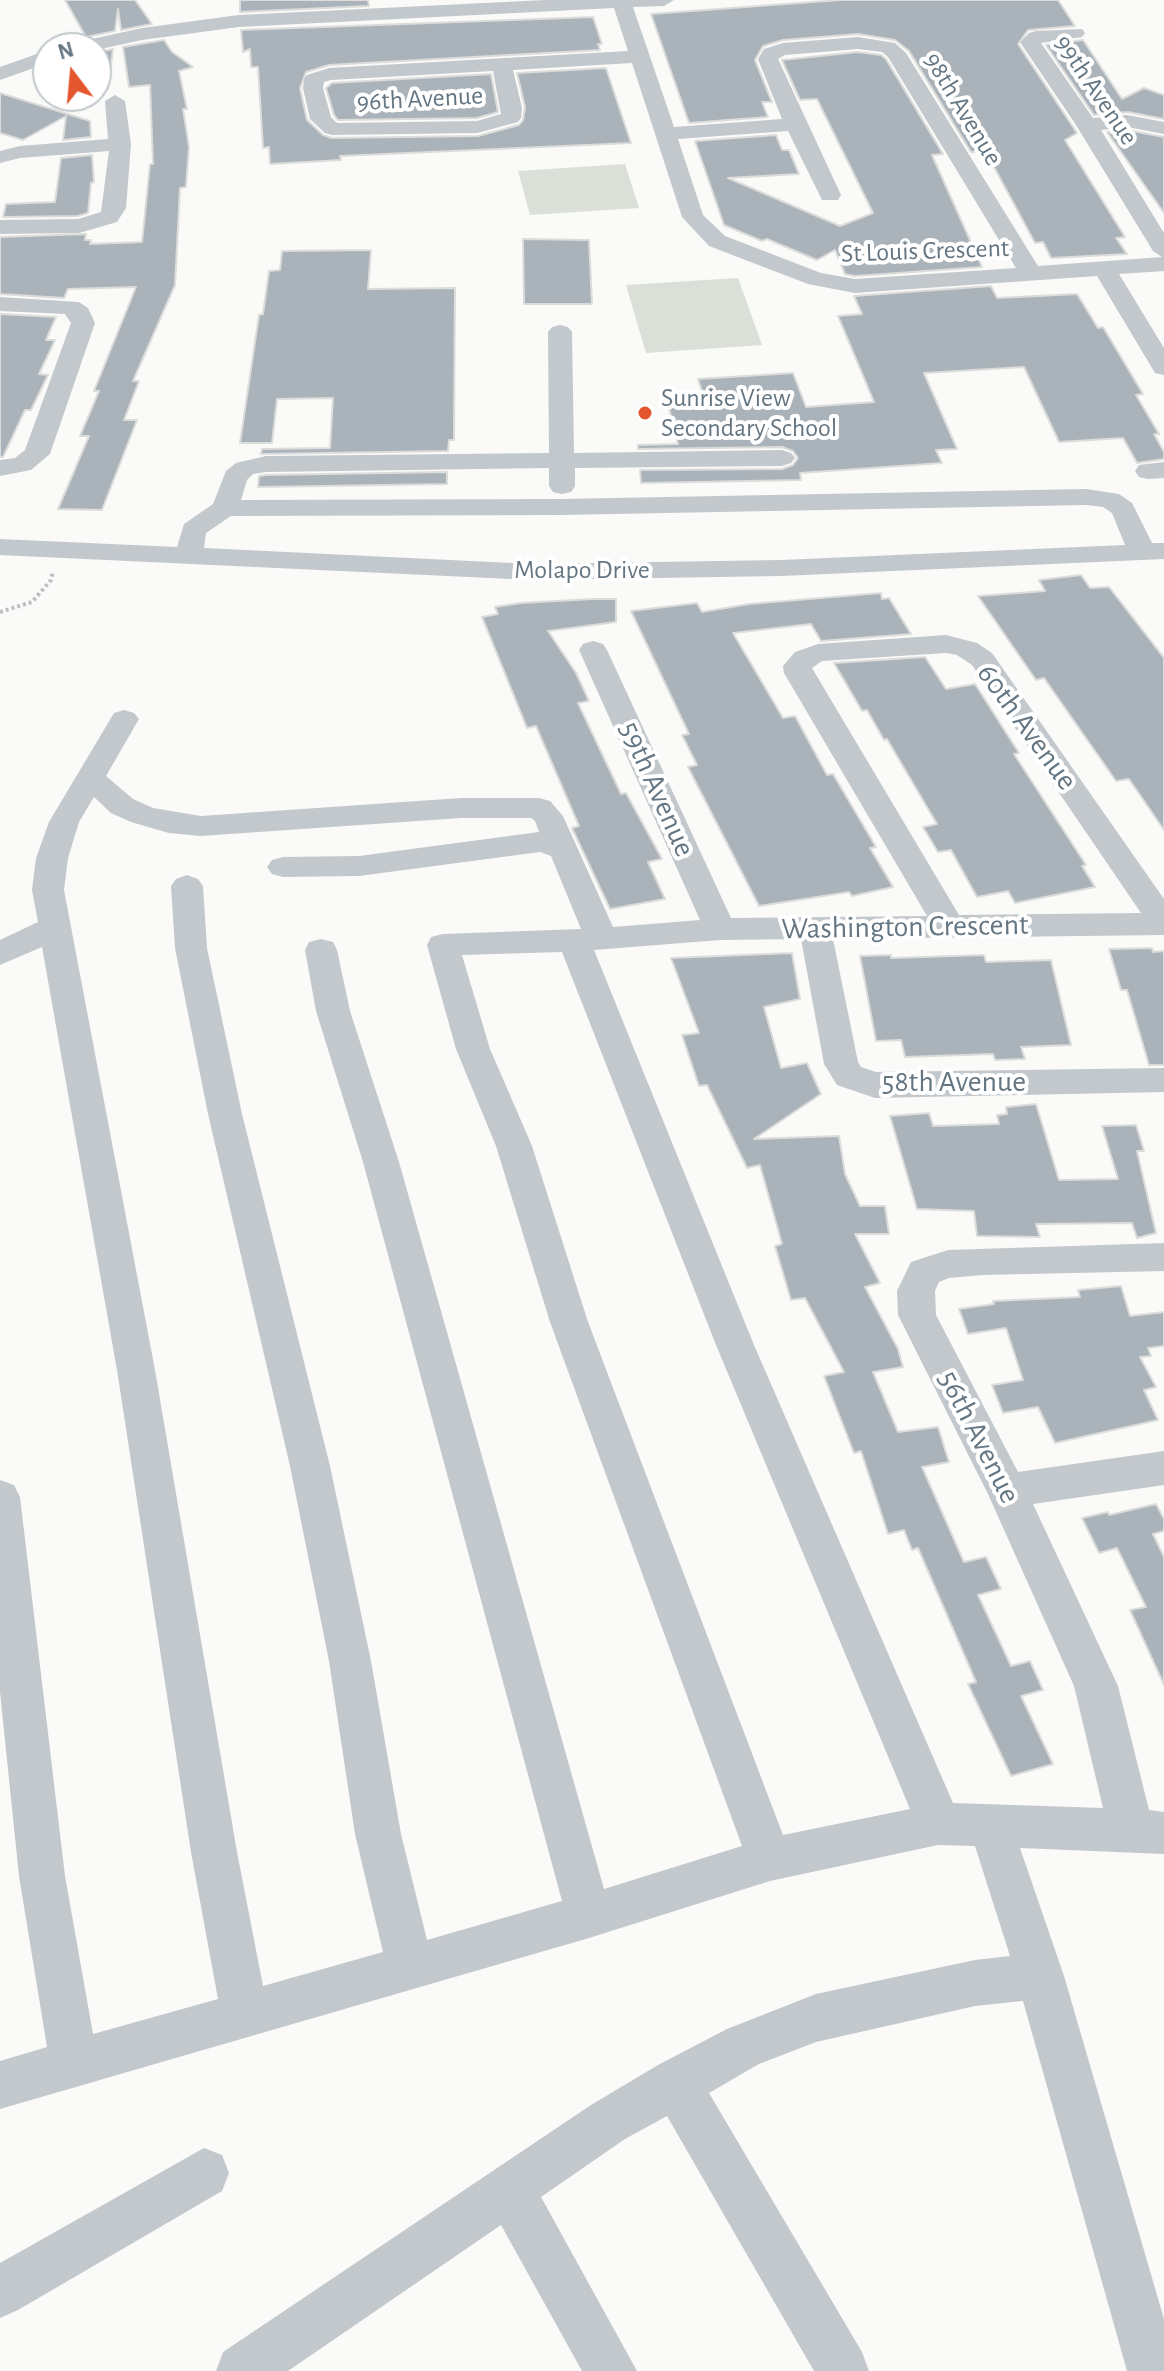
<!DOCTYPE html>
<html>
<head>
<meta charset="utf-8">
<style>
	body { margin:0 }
	#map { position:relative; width:1164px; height:2371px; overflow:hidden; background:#fafaf8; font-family:"Alegreya Sans",sans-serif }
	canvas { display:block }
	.north { position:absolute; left:32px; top:32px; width:80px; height:80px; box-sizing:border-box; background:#fff; border:2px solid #c1c8cd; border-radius:50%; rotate:344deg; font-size:22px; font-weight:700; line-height:32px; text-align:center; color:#657683 }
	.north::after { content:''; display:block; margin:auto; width:28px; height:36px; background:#e4572e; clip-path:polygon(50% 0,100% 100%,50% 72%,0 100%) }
</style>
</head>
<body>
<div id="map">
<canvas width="1164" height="2371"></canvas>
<div class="north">N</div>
</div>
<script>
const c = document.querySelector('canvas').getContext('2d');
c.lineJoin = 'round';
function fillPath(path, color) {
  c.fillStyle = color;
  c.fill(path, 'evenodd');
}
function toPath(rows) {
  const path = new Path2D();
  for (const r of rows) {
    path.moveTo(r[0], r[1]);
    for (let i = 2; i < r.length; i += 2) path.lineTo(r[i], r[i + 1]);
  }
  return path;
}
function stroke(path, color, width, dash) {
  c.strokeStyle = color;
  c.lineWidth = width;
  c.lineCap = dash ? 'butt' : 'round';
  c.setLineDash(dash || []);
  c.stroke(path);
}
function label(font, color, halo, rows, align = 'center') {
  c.font = font + ' "Alegreya Sans",sans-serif';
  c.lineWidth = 8;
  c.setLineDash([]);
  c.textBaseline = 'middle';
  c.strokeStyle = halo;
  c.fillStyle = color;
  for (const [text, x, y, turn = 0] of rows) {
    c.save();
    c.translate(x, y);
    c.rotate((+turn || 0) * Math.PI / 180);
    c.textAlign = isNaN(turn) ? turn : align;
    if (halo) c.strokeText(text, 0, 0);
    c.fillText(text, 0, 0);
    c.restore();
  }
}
fillPath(toPath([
	[625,164,639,208,530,215,518,171],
	[738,278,762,345,646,353,626,285]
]), '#dadfd7');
const building = toPath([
	[65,0,135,0,152,24,121,30,118,9,115,31,86,37,65,0],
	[240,0,368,0,369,6,240,12,240,0],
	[840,0,1058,0,1075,26,1028,30,1018,44,1077,133,1065,140,1125,237,1116,238,1127,254,1051,258,1043,242,1035,243,986,152,971,152,909,51,895,40,858,34,783,40,763,46,755,60,772,102,762,102,768,117,689,123,651,14,840,0],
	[593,17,602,44,598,44,600,50,329,65,306,72,300,88,307,120,323,135,332,138,478,136,519,125,523,120,525,107,517,73,606,68,631,143,340,156,341,160,270,164,269,147,263,148,258,67,251,67,250,49,243,52,241,30,593,17],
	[164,40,172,52,193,67,179,71,187,109,183,109,189,147,186,187,180,188,175,285,133,381,139,381,124,420,137,420,102,510,58,509,89,436,80,436,99,391,94,391,136,287,68,289,64,298,0,294,0,237,86,234,85,240,91,240,90,244,142,242,150,164,153,164,150,85,129,87,123,47,164,40],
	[1083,40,1122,99,1144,88,1164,95,1164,119,1128,112,1094,115,1046,45,1083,40],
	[113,49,108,89,96,94,96,53,113,49],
	[858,52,881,55,886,59,943,154,932,155,982,267,855,276,845,274,835,250,817,260,767,239,762,241,724,225,695,141,776,135,782,150,789,150,799,174,728,178,840,226,873,213,817,99,800,100,782,60,858,52],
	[491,74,498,112,477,118,338,120,334,115,326,88,332,83,491,74],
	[0,93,90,121,91,137,63,140,66,116,23,140,0,133,0,93],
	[1127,130,1164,137,1164,213,1107,132,1127,130],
	[92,155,94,182,91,183,88,213,78,216,3,217,6,204,55,202,61,158,92,155],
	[523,239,589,240,592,304,524,304,523,239],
	[371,250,368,289,455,288,454,440,449,440,448,451,261,454,262,449,330,448,333,398,277,399,272,443,240,443,259,315,263,314,269,271,280,270,282,251,371,250],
	[991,286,997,298,1077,294,1098,328,1103,327,1143,394,1136,395,1159,434,1154,434,1164,452,1164,459,1137,463,1123,438,1059,442,1024,367,924,373,957,449,936,450,942,463,800,473,801,480,641,483,640,470,782,469,793,465,798,458,793,451,782,447,638,449,638,445,678,444,666,396,703,394,698,379,793,373,806,407,874,402,838,316,862,314,854,296,991,286],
	[0,314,56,317,46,340,55,340,39,374,48,375,31,410,25,410,3,457,0,457,0,314],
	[447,472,447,484,258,487,259,476,266,475,447,472],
	[1081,575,1090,588,1109,587,1164,658,1164,830,1129,779,1116,781,1044,678,1036,680,978,596,1045,591,1039,580,1081,575],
	[881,593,882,599,889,598,911,634,821,641,811,624,733,633,783,718,795,716,827,775,833,774,876,847,870,848,893,887,852,896,849,892,759,906,688,767,697,765,682,735,689,734,631,611,697,603,702,612,749,604,881,593],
	[593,599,616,599,616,622,548,631,576,673,589,701,578,703,621,794,626,793,662,859,648,862,665,899,610,909,572,828,579,826,536,726,527,728,482,617,498,614,495,607,521,603,593,599],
	[925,657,946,689,975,684,1019,753,1014,754,1086,865,1082,866,1095,887,1015,903,1008,891,977,897,951,850,938,852,923,827,937,824,887,739,884,740,867,710,862,711,834,663,925,657],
	[1152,948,1153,952,1164,951,1164,1065,1149,1065,1127,990,1121,990,1109,949,1152,948],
	[792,953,800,999,764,1007,781,1068,807,1063,821,1094,754,1139,839,1136,845,1174,860,1206,885,1206,889,1234,855,1234,880,1283,865,1287,898,1349,903,1367,873,1372,898,1432,938,1427,949,1462,922,1467,964,1562,986,1557,1001,1589,978,1595,1011,1666,1030,1661,1043,1690,1021,1696,1053,1764,1011,1776,968,1684,976,1682,918,1548,912,1550,904,1530,888,1534,861,1451,854,1453,824,1376,844,1372,805,1298,791,1300,775,1246,782,1244,760,1165,747,1168,707,1085,699,1086,682,1035,699,1033,671,958,792,953],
	[891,955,891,958,984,955,986,962,1051,960,1071,1045,1021,1047,1025,1059,995,1060,993,1054,905,1057,901,1040,876,1041,860,956,891,955],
	[1036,1104,1059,1180,1118,1179,1102,1126,1136,1125,1144,1151,1137,1151,1156,1233,1137,1238,1132,1223,1036,1224,1040,1237,977,1236,974,1211,917,1209,890,1116,929,1113,933,1126,999,1124,997,1115,1007,1114,1006,1107,1036,1104],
	[1121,1286,1130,1316,1164,1312,1164,1346,1148,1348,1151,1356,1140,1357,1156,1387,1144,1390,1158,1420,1055,1443,1038,1407,1003,1413,992,1385,1023,1380,1006,1328,968,1334,959,1309,994,1304,993,1301,1080,1297,1078,1290,1121,1286],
	[1156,1504,1164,1519,1164,1531,1153,1534,1164,1557,1164,1685,1130,1610,1146,1607,1117,1548,1099,1553,1082,1518,1108,1512,1109,1515,1156,1504]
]);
fillPath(building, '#aab3b9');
stroke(building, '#dcdcda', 2);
stroke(toPath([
	[0,612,32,602,51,580,53,571]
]), '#bbbfc2', 4, [3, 3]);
fillPath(toPath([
	[546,0,674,0,664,6,633,7,674,127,782,119,758,59,764,49,783,43,858,37,895,43,906,53,1038,266,1162,257,1153,251,1076,125,1020,42,1029,33,1036,31,1082,29,1085,33,1082,37,1041,43,1093,118,1127,115,1164,122,1164,134,1127,127,1101,130,1164,233,1164,271,1119,274,1164,348,1164,375,1155,373,1152,368,1097,276,855,293,808,284,709,246,682,217,632,63,513,70,522,108,521,118,518,122,477,133,332,135,325,133,310,119,303,88,304,79,307,75,329,68,628,51,614,8,239,27,142,40,96,50,66,48,69,44,142,28,239,15,546,0],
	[858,49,882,52,888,57,1016,268,855,279,821,273,725,236,703,215,678,139,788,131,822,200,838,200,841,195,778,59,785,55,858,49],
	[493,71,501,114,477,121,337,123,331,117,323,88,324,82,331,80,493,71],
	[48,50,48,63,0,80,0,67,48,50],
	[115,95,125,101,131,144,126,208,117,222,79,233,0,234,0,220,78,219,101,212,109,151,20,158,0,163,0,151,20,146,108,139,105,101,115,95],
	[0,297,79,302,88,308,95,323,50,454,31,470,0,476,0,460,15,458,25,450,71,323,65,314,0,311,0,297],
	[560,325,568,327,572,332,574,453,782,450,791,453,795,458,791,463,782,466,575,468,575,486,571,492,562,494,553,492,549,486,549,468,266,472,253,474,247,480,241,500,561,499,1086,489,1119,494,1132,503,1152,543,1164,543,1164,559,781,576,532,580,0,555,0,539,177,547,184,524,213,504,226,471,236,463,266,456,549,453,548,332,552,327,560,325],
	[1086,505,1103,507,1112,513,1125,545,781,560,532,564,204,548,206,533,231,516,561,515,1086,505],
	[1164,462,1164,478,1148,479,1139,477,1135,471,1139,465,1164,462],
	[946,635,977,643,992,653,1164,899,1164,935,833,939,858,1062,861,1067,876,1072,1164,1068,1164,1092,875,1098,837,1085,824,1064,801,939,720,940,594,950,754,1345,953,1803,1103,1808,1074,1686,988,1494,898,1315,897,1291,911,1262,948,1250,1164,1243,1164,1271,982,1275,949,1278,939,1282,935,1291,936,1315,1018,1472,1164,1451,1164,1485,1033,1504,1118,1686,1149,1810,1164,1812,1164,1854,1020,1848,1064,1976,1164,2319,1164,2371,1127,2371,1023,2001,975,2006,816,2042,759,2064,709,2093,862,2352,869,2371,814,2371,667,2116,625,2139,541,2197,637,2371,582,2371,501,2225,288,2371,216,2371,223,2352,591,2105,658,2065,727,2029,816,1994,975,1960,1010,1956,975,1846,938,1845,770,1881,589,1938,0,2109,0,2061,47,2047,19,1876,0,1692,0,1480,14,1485,20,1497,65,1876,93,2034,218,1999,191,1852,117,1370,42,947,0,965,0,940,38,922,32,890,36,858,49,822,114,713,124,710,134,713,139,719,106,776,133,799,153,808,201,816,461,798,539,798,550,801,563,816,613,927,700,920,579,650,583,644,593,641,603,644,607,650,731,918,927,916,784,673,783,666,795,652,818,644,946,635],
	[946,653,957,655,972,665,1141,913,959,915,812,668,822,661,946,653],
	[94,797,111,813,131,822,169,833,201,836,461,818,531,818,535,821,539,832,359,856,283,857,272,860,267,867,272,874,283,877,359,876,540,852,551,856,581,929,443,934,431,937,427,945,456,1049,496,1146,550,1322,742,1846,604,1889,399,1162,350,1011,337,950,333,942,321,939,309,942,305,950,316,1011,363,1162,562,1901,427,1940,401,1834,371,1661,330,1466,242,1114,207,948,203,886,198,879,187,875,176,879,171,886,175,948,208,1114,290,1466,329,1661,355,1834,383,1952,263,1986,237,1852,155,1370,64,890,68,858,79,822,94,797],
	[562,952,716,1345,910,1809,783,1835,588,1322,532,1146,490,1049,462,955,562,952],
	[204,2148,222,2155,229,2173,222,2191,18,2310,0,2318,0,2263,204,2148]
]), '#c3c8cc');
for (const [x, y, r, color] of [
	[645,413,8,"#e4572e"]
]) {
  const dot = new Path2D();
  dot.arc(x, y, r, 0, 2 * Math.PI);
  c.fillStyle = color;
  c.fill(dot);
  stroke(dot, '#fff', 3);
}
label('26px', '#657683', '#fff', [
	["99th Avenue",1096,90,56],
	["96th Avenue",420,99,-3],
	["98th Avenue",963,109,59],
	["St Louis Crescent",925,251,-2],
	["Molapo Drive",582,570]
]);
label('26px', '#657683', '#fff', [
	["Sunrise View",661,398],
	["Secondary School",661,428]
], 'left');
label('30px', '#657683', '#fff', [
	["60th Avenue",1027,727,54],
	["59th Avenue",657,789,66],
	["Washington Crescent",905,927,-1],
	["58th Avenue",954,1082],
	["56th Avenue",979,1437,63]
]);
</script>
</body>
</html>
